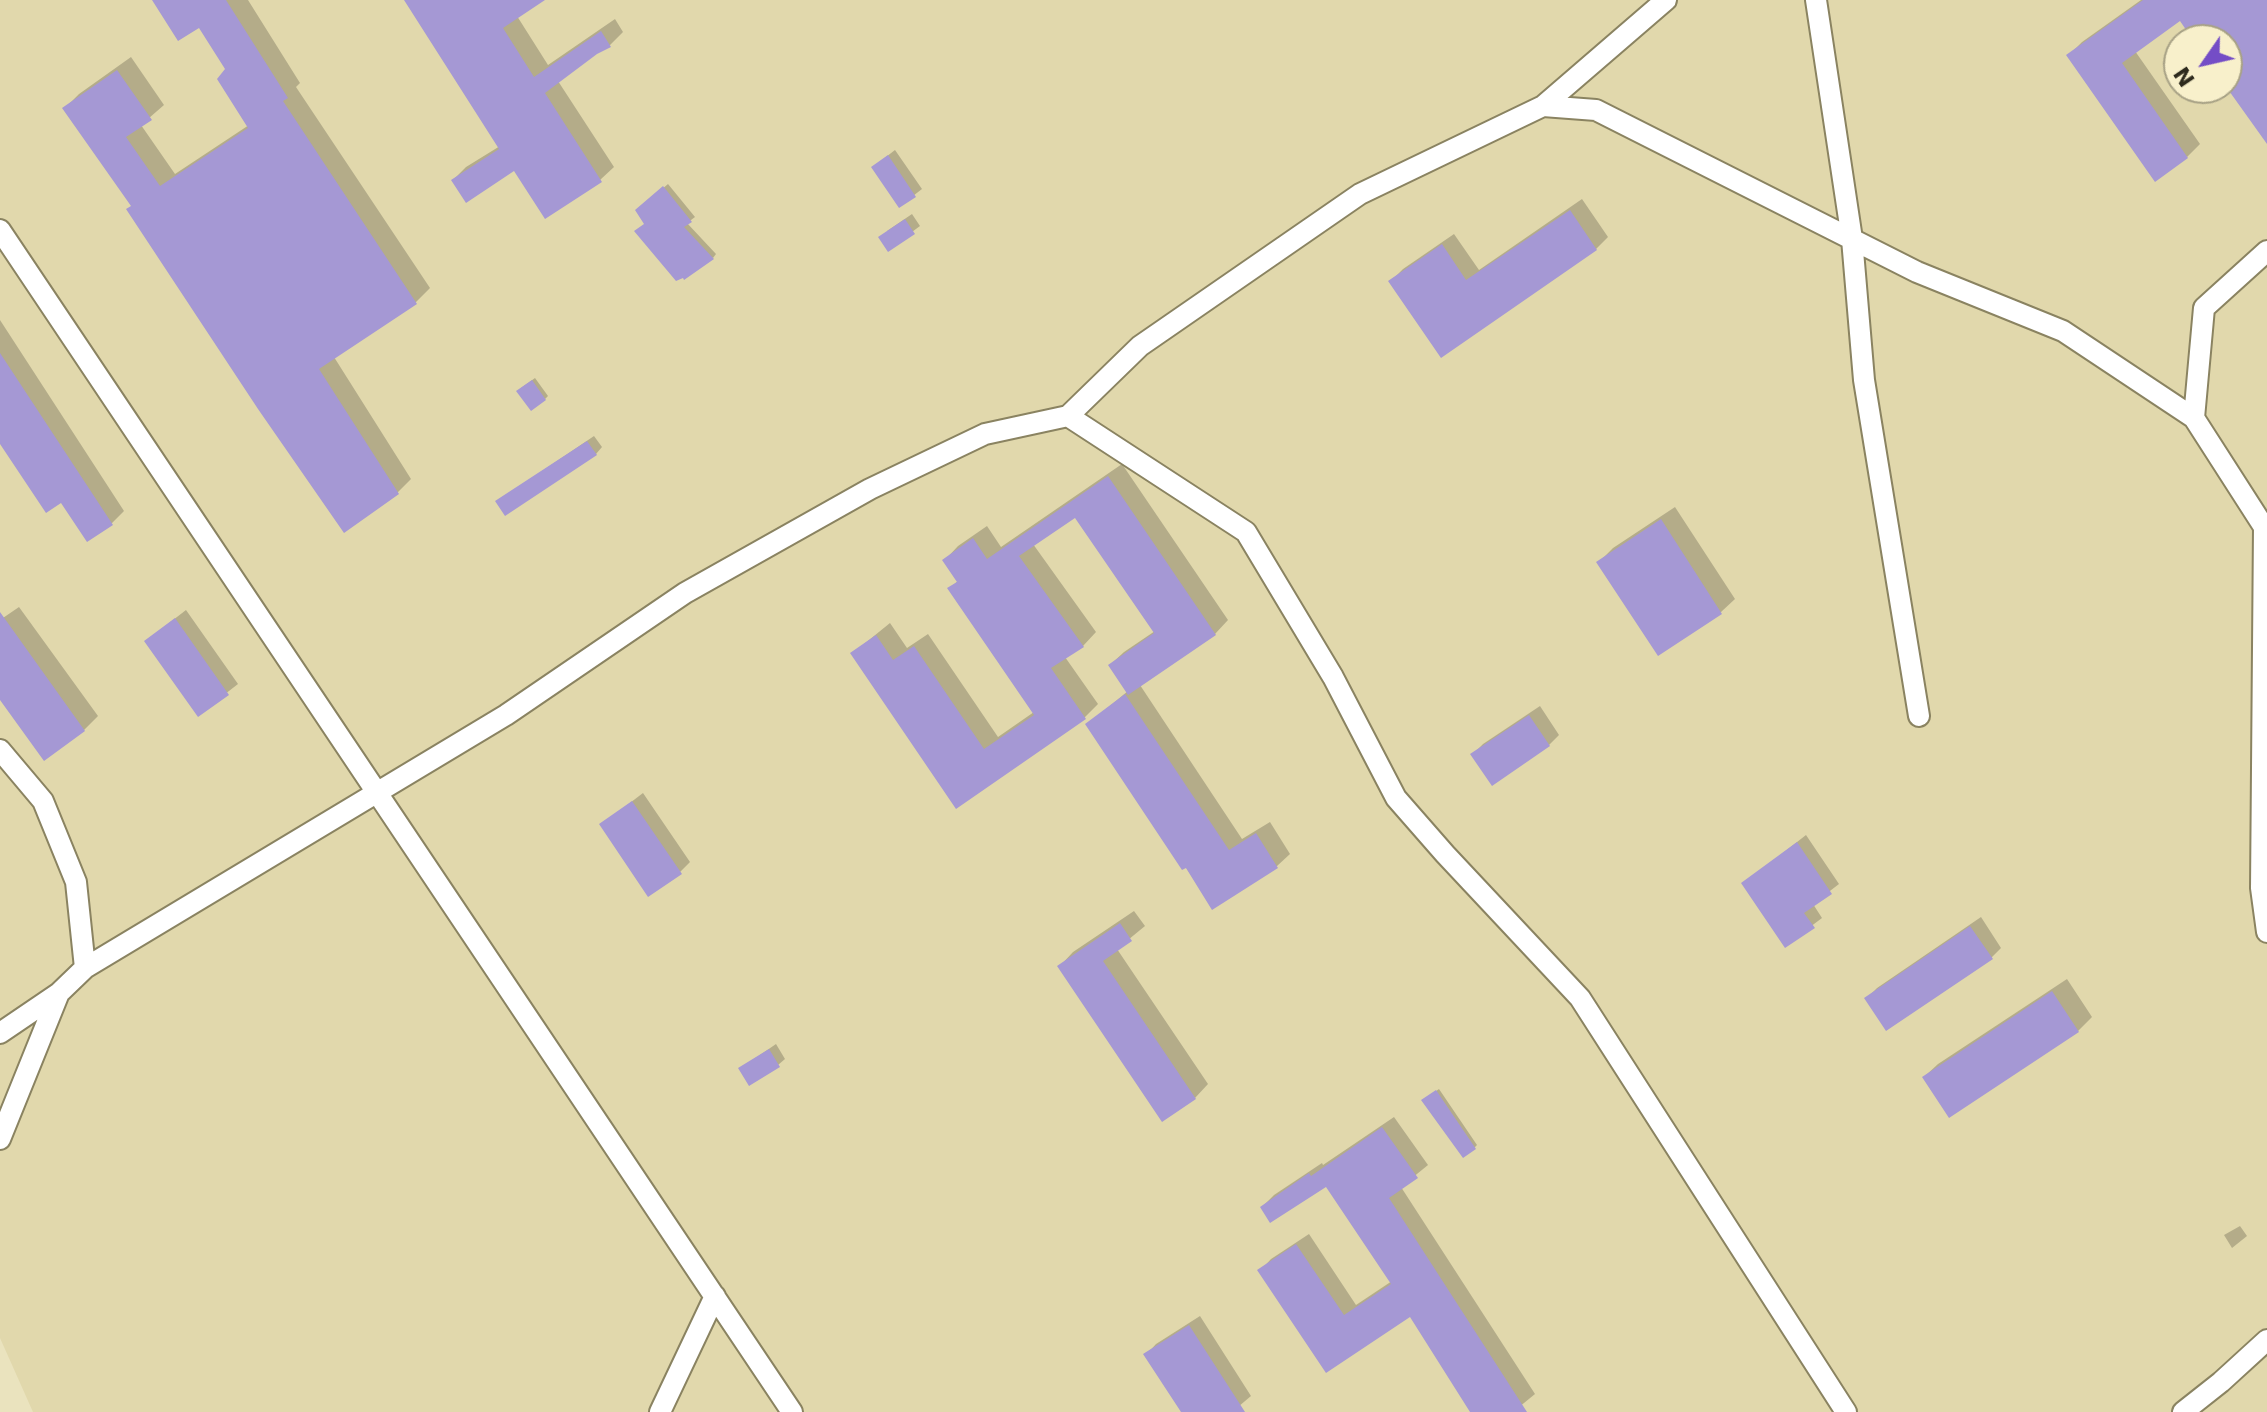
<!DOCTYPE html>
<html>
<head>
<meta charset="utf-8">
<style>
	body { margin:0 }
	#map { position:relative; width:2267px; height:1412px; overflow:hidden; background:#eae3be; font-family:"DejaVu Sans",sans-serif }
	canvas { display:block }
	.north { position:absolute; left:2163px; top:24px; width:80px; height:80px; box-sizing:border-box; background:#f8f0cb; border:2px solid #a7a185; border-radius:50%; rotate:236deg; font-size:22px; font-weight:700; line-height:32px; text-align:center; color:#2e2b1d }
	.north::after { content:''; display:block; margin:auto; width:28px; height:36px; background:#744dc6; clip-path:polygon(50% 0,100% 100%,50% 72%,0 100%) }
</style>
</head>
<body>
<div id="map">
<canvas width="2267" height="1412"></canvas>
<div class="north">N</div>
</div>
<script>
const c = document.querySelector('canvas').getContext('2d');
c.lineJoin = 'round';
function fillPath(path, color) {
  c.fillStyle = color;
  c.fill(path, 'evenodd');
}
function toPath(rows) {
  const path = new Path2D();
  for (const r of rows) {
    path.moveTo(r[0], r[1]);
    for (let i = 2; i < r.length; i += 2) path.lineTo(r[i], r[i + 1]);
  }
  return path;
}
function stroke(path, color, width, dash) {
  c.strokeStyle = color;
  c.lineWidth = width;
  c.lineCap = dash ? 'butt' : 'round';
  c.setLineDash(dash || []);
  c.stroke(path);
}
fillPath(toPath([
	[0,0,2267,0,2267,1412,33,1412,0,1338],
	[2179,40,2227,40,2227,88,2179,88]
]), '#e1d8ac');
fillPath(toPath([
	[155,0,248,0,300,83,296,87,430,288,416,302,334,357,411,479,397,493,133,205,65,108,79,94,131,57,164,105,141,125,175,174,249,125,228,70,199,25],
	[406,0,542,0,517,16,548,65,615,19,623,32,610,45,596,53,558,81,614,167,600,180,514,168,453,180,466,167,500,146],
	[2141,0,2267,0,2267,140,2227,84,2227,40,2196,40,2180,18,2135,51,2200,144,2187,157,2069,55,2082,42],
	[895,150,922,189,900,206,873,167],
	[668,184,695,217,687,223,716,254,713,258,646,223,637,211],
	[1582,199,1608,237,1596,249,1442,355,1391,281,1403,269,1454,234,1479,270],
	[912,214,920,226,889,249,887,231],
	[0,320,124,511,112,523,88,539,62,501,0,440],
	[535,378,548,396,545,399,521,388],
	[594,436,602,447,596,454,498,501],
	[1122,464,1228,620,1215,634,1140,685,1242,839,1270,822,1290,854,1277,866,1213,907,1088,724,1128,691,1110,665,1124,652,1155,631,1076,515,1033,544,1096,632,1083,646,1065,657,1098,704,1084,718,957,806,853,653,890,623,907,648,928,634,998,737,1034,712,950,588,959,580,945,560,958,546,987,526,1001,547],
	[1675,507,1735,599,1721,612,1659,653,1599,562,1613,548],
	[19,607,98,716,84,730,0,696,0,620],
	[186,610,238,684,198,715,146,641],
	[1540,706,1559,735,1549,745,1473,754,1483,744],
	[643,793,690,862,680,872,601,825],
	[1806,835,1839,884,1813,904,1822,918,1786,945,1774,860],
	[1134,911,1145,926,1117,949,1208,1084,1195,1098,1060,966,1073,952],
	[1981,917,2001,948,1991,958,1867,998,1877,988],
	[2067,979,2092,1017,2078,1031,1924,1077,1938,1064],
	[776,1044,785,1059,778,1065,741,1068],
	[1439,1089,1477,1145,1474,1148,1426,1098],
	[1394,1117,1428,1165,1401,1187,1535,1394,1513,1412,1472,1412,1411,1314,1327,1371,1260,1271,1271,1259,1309,1234,1356,1305,1392,1281,1326,1184,1262,1207,1274,1195,1322,1163,1323,1165],
	[2240,1226,2247,1236,2232,1248,2224,1235],
	[1200,1316,1251,1396,1232,1412,1183,1412,1146,1355,1156,1344]
]), '#0003');
fillPath(toPath([
	[152,0,226,0,288,98,283,101,417,304,319,369,399,494,344,533,258,409,126,209,131,206,62,108,117,70,152,120,126,137,160,186,248,128,217,79,225,69,199,28,178,41],
	[404,0,545,0,503,28,534,77,601,31,611,47,597,54,545,93,602,182,545,219,514,171,466,203,451,180,499,149],
	[2143,0,2267,0,2267,144,2227,88,2227,40,2193,40,2180,21,2122,63,2188,158,2155,182,2066,55],
	[888,155,916,197,899,208,871,167],
	[663,186,692,222,684,227,714,259,684,280,683,278,676,281,634,231,644,224,635,210],
	[1570,210,1597,250,1441,358,1388,281,1442,244,1466,280],
	[905,219,915,234,888,252,878,237],
	[0,353,113,525,87,542,61,503,46,513,0,444],
	[532,380,546,400,531,411,516,391],
	[587,441,597,455,505,516,495,501],
	[1108,476,1216,635,1128,695,1108,665,1154,633,1075,518,1019,556,1084,647,1051,668,1086,719,956,809,850,653,876,635,893,660,914,646,984,749,1034,715,947,588,957,582,942,560,973,538,987,559],
	[1661,519,1722,614,1658,656,1596,562],
	[0,612,85,731,44,761,0,700],
	[175,618,229,695,198,717,144,641],
	[1125,694,1229,850,1256,833,1278,868,1212,910,1186,868,1182,870,1085,724],
	[1529,715,1550,746,1492,786,1470,754],
	[632,801,682,874,648,897,599,824],
	[1797,842,1832,894,1804,913,1815,928,1785,948,1741,883],
	[1120,923,1132,941,1103,961,1196,1099,1162,1122,1057,966],
	[1970,926,1993,959,1886,1031,1864,998],
	[2052,991,2079,1032,1949,1118,1922,1077],
	[769,1049,780,1067,749,1086,738,1068],
	[1436,1090,1476,1149,1463,1158,1421,1100],
	[1382,1127,1418,1178,1389,1198,1527,1412,1470,1412,1410,1317,1326,1373,1257,1270,1296,1244,1344,1315,1391,1284,1326,1187,1270,1223,1260,1207,1309,1173,1311,1176],
	[1189,1325,1245,1412,1181,1412,1143,1354]
]), '#a598d4');
const minor = toPath([
	[1816,0,1852,239,1864,380,1919,716],
	[1543,106,1596,110,1917,272,2063,331,2194,418],
	[0,230,792,1412],
	[2267,251,2204,308,2194,418,2264,527,2261,888,2267,932],
	[1068,416,1246,532,1333,677,1396,798,1445,854,1580,998,1846,1412],
	[0,750,43,801,76,882,85,968],
	[0,1033,59,993,85,968,506,715,685,593,870,489,985,434,1068,416,1140,346,1360,194,1543,106,1666,0],
	[0,1139,59,993],
	[660,1412,715,1296],
	[2183,1412,2221,1382,2267,1340]
]);
stroke(minor, '#8a8361', 24);
stroke(minor, '#fff', 20);
</script>
</body>
</html>
